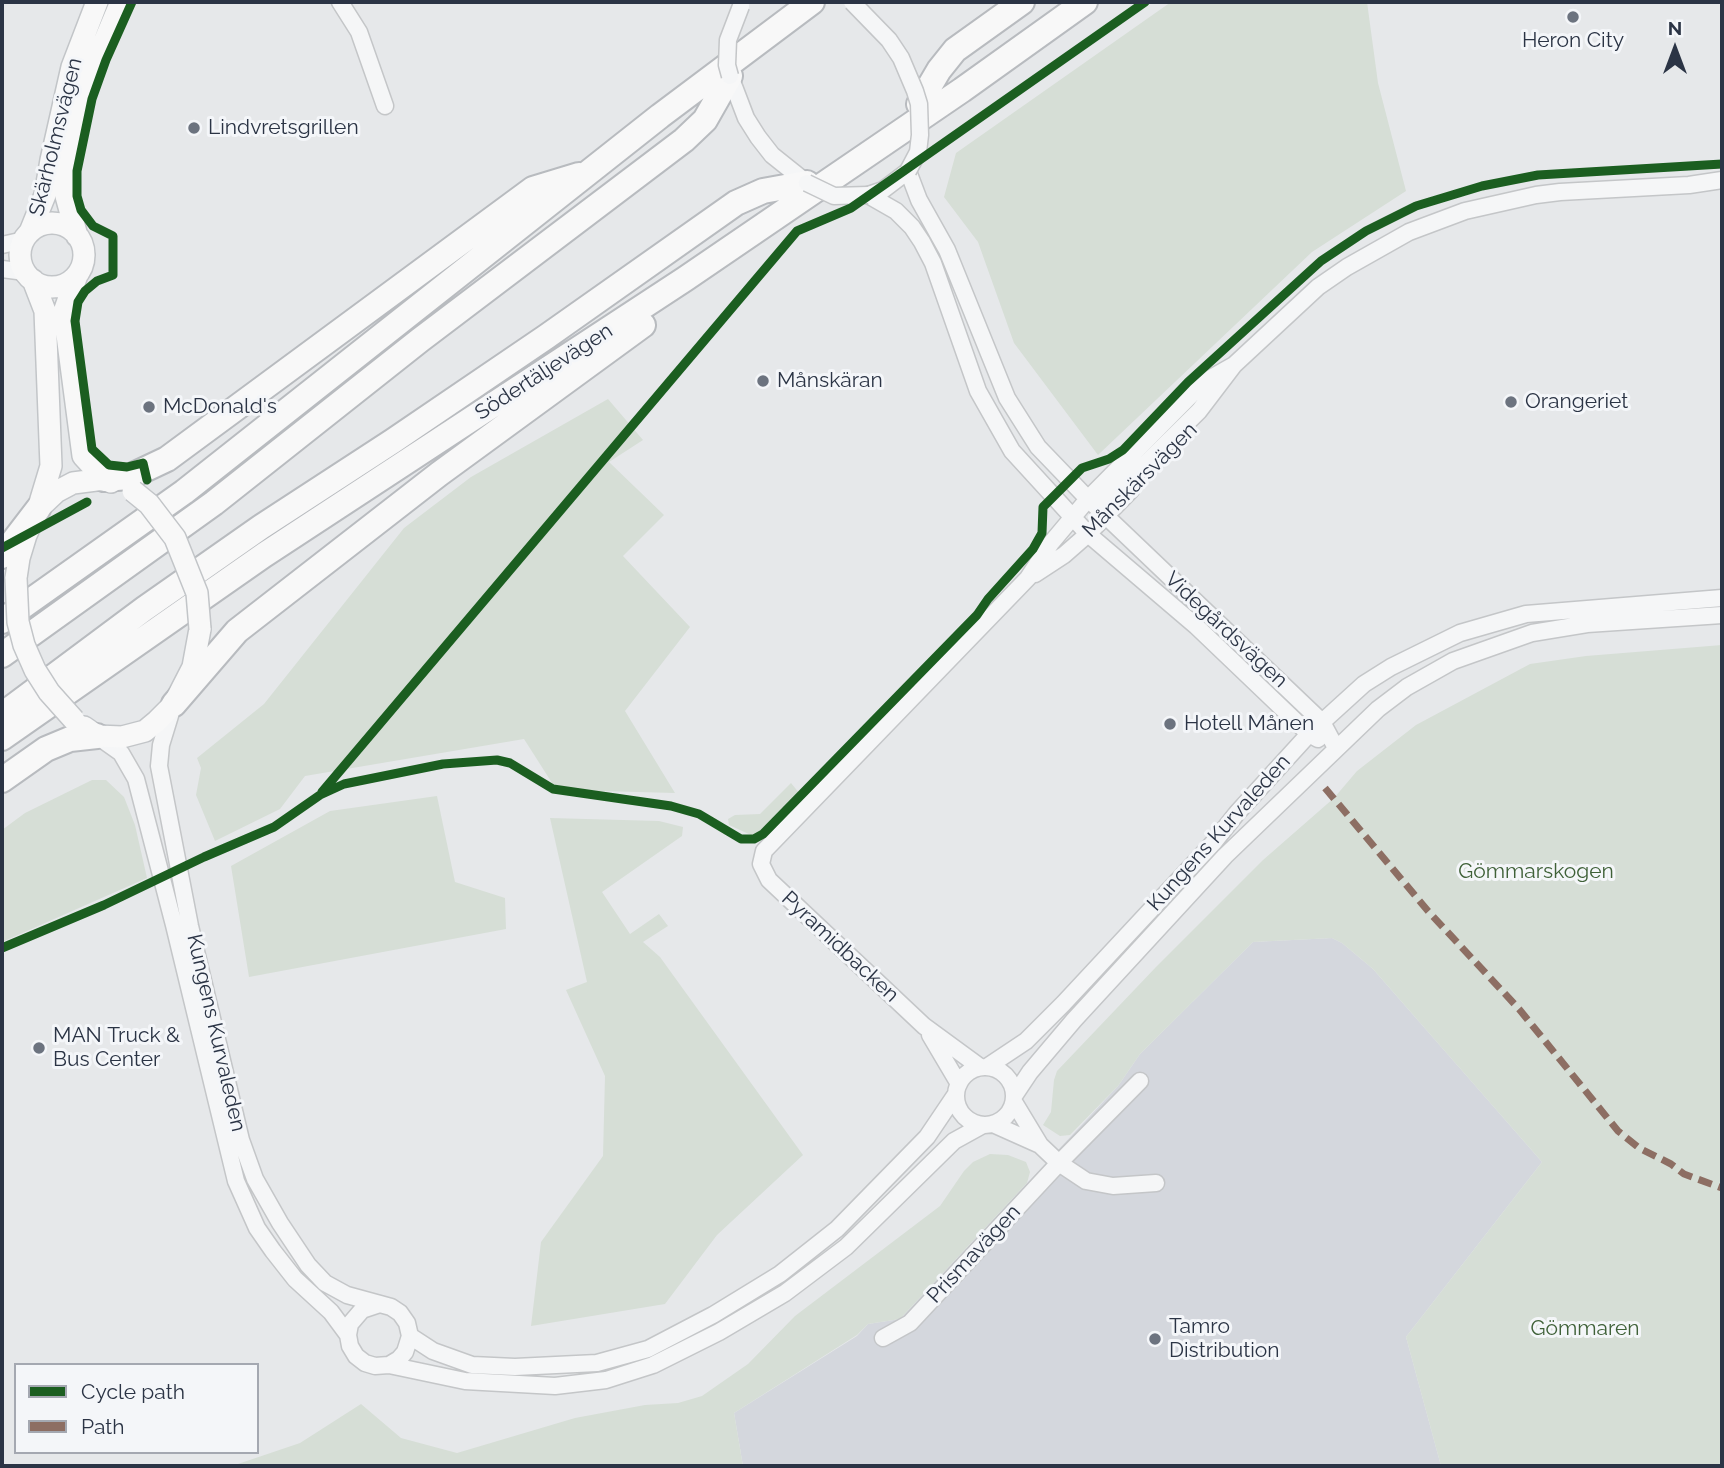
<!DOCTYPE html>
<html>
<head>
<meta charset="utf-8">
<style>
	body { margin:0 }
	#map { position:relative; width:1724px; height:1468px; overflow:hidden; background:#e6e8ea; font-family:Raleway,sans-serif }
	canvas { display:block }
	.frame { position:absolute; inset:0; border:4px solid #2b3445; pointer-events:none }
	.legend { position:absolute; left:14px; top:1363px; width:245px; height:91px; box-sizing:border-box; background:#f4f6f9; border:2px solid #a4a8b1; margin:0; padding:9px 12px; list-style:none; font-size:21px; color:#2b3445 }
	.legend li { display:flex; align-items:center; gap:14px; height:35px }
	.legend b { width:35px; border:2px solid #a4a8b1 }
	.north { position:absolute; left:1640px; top:14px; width:70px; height:70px; -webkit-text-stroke:5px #f4f6f9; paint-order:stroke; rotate:0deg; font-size:19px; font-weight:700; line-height:28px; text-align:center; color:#2b3445 }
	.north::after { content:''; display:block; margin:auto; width:24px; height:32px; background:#2b3445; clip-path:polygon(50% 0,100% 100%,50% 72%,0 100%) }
</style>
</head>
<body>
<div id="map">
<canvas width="1724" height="1468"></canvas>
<div class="frame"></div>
<ul class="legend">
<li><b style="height:9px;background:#1b5e20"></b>Cycle path</li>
<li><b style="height:9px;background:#8d6e63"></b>Path</li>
</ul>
<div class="north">N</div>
</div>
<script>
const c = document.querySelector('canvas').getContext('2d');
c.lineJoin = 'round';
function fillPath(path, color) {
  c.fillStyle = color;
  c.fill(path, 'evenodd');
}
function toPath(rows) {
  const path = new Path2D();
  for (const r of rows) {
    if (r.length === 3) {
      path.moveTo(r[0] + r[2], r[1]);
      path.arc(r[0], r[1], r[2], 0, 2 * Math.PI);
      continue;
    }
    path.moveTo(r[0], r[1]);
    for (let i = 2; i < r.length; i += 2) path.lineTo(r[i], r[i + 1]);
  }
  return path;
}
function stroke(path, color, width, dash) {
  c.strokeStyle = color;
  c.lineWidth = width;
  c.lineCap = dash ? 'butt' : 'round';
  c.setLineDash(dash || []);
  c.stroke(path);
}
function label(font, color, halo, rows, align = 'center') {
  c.font = font + ' Raleway,sans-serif';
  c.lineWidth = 6;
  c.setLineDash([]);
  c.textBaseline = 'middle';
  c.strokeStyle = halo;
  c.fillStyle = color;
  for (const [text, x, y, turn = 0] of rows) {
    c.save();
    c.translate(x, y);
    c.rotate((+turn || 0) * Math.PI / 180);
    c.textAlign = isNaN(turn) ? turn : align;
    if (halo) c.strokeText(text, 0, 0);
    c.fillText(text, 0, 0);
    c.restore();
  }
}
fillPath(toPath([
	[1332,938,1342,943,1373,969,1542,1162,1406,1337,1441,1466,743,1466,734,1413,857,1336,868,1324,900,1319,1118,1086,1140,1054,1253,942]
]), '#d4d7dd');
fillPath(toPath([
	[1171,2,1367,2,1378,83,1406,191,1312,252,1098,455,1014,343,978,242,944,197,956,153],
	[608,399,643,440,609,462,664,515,623,556,690,627,625,711,675,793,600,791,554,786,524,739,305,776,280,809,215,841,196,795,201,768,197,758,264,704,404,528,471,477],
	[1722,645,1722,1466,1441,1466,1406,1337,1542,1162,1373,969,1342,943,1332,938,1253,942,1140,1054,1118,1086,1070,1135,1060,1136,1043,1125,1051,1112,1054,1080,1057,1071,1156,967,1263,860,1334,798,1357,771,1416,725,1530,664,1586,656],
	[92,780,106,780,124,797,135,825,147,878,2,942,2,830,25,813],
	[791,783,800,794,761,832,751,835,729,825,728,819,735,815,760,814],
	[437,796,455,882,505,898,506,929,249,977,231,866,330,811],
	[550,818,659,821,683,827,682,836,602,892,630,934,659,914,668,926,643,942,660,957,803,1155,717,1235,665,1304,531,1326,541,1242,603,1156,605,1076,566,990,587,982],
	[990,1154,1008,1155,1026,1162,1030,1172,1027,1183,900,1319,868,1324,857,1335,734,1413,743,1466,232,1466,300,1443,361,1404,401,1438,457,1453,575,1418,645,1405,678,1403,702,1396,748,1364,795,1316,940,1206,964,1171,973,1162]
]), '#d6ded6');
const minor = toPath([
	[340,2,359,32,385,106],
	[730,76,746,118,758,137,772,155,807,183],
	[868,195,883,190,908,171,919,200,947,250,1007,398,1038,447,1088,499,1322,722,1336,748],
	[868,195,896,211,912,227,922,242,933,263,978,391,1012,451,1088,534,1196,626,1309,734,1318,739],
	[2,245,24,240],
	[2,269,25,272],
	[1088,499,1099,499,1115,494,1199,411,1234,365,1318,287,1347,267,1409,232,1465,211,1536,195,1560,192,1689,185,1722,180],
	[1035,574,1064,555,1088,534,1131,490],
	[173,706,161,745,159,766,190,926,241,1140,255,1179,280,1223,308,1265,325,1283,347,1295,391,1307,400,1313,407,1323,410,1336,405,1352,399,1359,389,1365,375,1366,365,1363,356,1356,350,1346,348,1335,350,1324,362,1310,380,1304],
	[97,736,121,753,136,779,174,925,236,1181,257,1228,273,1251,295,1279,331,1312,348,1335],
	[930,1035,959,1084],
	[980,1067,924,1026,769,880,761,864,764,851,1028,578,1051,543,1088,499,1191,395,1211,378,1234,365],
	[987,1067,1026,1041,1063,1004,1214,842,1237,813,1309,734,1364,684,1391,667,1460,633,1526,614,1722,598],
	[985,1096,29],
	[1014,1096,1030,1072,1074,1020,1225,856,1378,709,1407,687,1453,661,1532,633,1587,624,1722,615],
	[1014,1102,1040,1145,1059,1163,1086,1181,1113,1186,1156,1183],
	[993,1124,1040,1145],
	[410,1336,433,1351,472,1365,515,1367,597,1363,648,1349,713,1315,780,1274,837,1229,927,1137,956,1094],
	[883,1338,910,1323,1059,1163,1140,1081],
	[389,1365,465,1381,555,1386,606,1380,653,1365,719,1332,785,1293,846,1247,954,1141,983,1125]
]);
const major = toPath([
	[52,255,32],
	[30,232,45,195,51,160,72,67,97,2],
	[77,236,66,196,71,143,88,80,121,2],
	[77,275,64,312,83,456,104,479],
	[33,280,45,311,51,466,38,509],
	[16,578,19,558,26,535,38,509,56,492,73,483,104,479,111,482],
	[84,727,97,736,122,737,145,731,157,721,174,704,193,667,200,629]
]);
const highway = toPath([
	[919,104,939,70,955,50,1022,2],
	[104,479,129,477,167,459,533,189,579,175],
	[2,556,38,509],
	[2,621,184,492,660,116,812,2],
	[2,655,214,503,420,340,684,140,705,120,730,76],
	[174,704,237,631,439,474,643,325],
	[2,715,144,609,261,527,393,441,546,337,736,203,763,191,807,183],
	[2,738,264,555,685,279,962,90,1085,2],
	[2,780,46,749,70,739,97,736]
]);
stroke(minor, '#c4c6c8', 19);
stroke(major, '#c2c5c8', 24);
stroke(highway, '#b8bbbf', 28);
stroke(minor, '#f5f6f7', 16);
stroke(major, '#f8f8f8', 21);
stroke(highway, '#f8f8f8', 24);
const minorBridge = toPath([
	[852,2,889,40,901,58,915,91,919,104,920,135,918,152,908,171],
	[730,76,727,65,728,40,741,6],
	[807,183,834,196,868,195]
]);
const majorBridge = toPath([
	[133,491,149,504,175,538,197,593,200,629],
	[16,578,18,622,24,645,35,670,49,692,74,720]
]);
stroke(minorBridge, '#c4c6c8', 19, []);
stroke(majorBridge, '#c2c5c8', 24, []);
stroke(minorBridge, '#f5f6f7', 16);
stroke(majorBridge, '#f8f8f8', 21);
stroke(toPath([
	[1325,788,1428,911,1519,1009,1618,1131,1639,1148,1671,1164,1684,1174,1722,1188]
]), '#8d6e63', 7, [14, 7]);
stroke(toPath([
	[132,2,106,60,92,99,77,171,77,196,81,210,93,226,113,236,113,275,97,281,85,291,78,302,75,321,92,449,109,465,127,467,143,463,147,480],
	[2,548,87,502],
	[322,792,797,231,851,208,1145,2],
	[2,948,104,905,204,857,274,827,320,795,344,784,443,764,497,760,510,763,553,789,671,806,699,814,741,839,754,839,763,834,977,615,988,599,1033,549,1042,533,1043,507,1082,468,1109,459,1123,450,1188,382,1321,261,1366,231,1416,206,1482,186,1538,175,1722,164]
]), '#1b5e20', 9);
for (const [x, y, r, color] of [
	[1573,17,7,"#6c737f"],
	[194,128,7,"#6c737f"],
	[763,381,7,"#6c737f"],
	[1511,402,7,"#6c737f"],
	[149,407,7,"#6c737f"],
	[1170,724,7,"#6c737f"],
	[39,1048,7,"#6c737f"],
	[1155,1339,7,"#6c737f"]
]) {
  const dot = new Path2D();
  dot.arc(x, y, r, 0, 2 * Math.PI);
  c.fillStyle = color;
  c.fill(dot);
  stroke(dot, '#f4f6f9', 2.5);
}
label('21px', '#2b3445', '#f4f6f9', [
	["Heron City",1573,41,"center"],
	["Lindvretsgrillen",208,128],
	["Månskäran",777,381],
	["Orangeriet",1525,402],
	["McDonald's",163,407],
	["Hotell Månen",1184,724],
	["MAN Truck &",53,1036],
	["Bus Center",53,1060],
	["Tamro",1169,1327],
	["Distribution",1169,1351]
], 'left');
label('21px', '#2b3445', '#f4f6f9', [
	["Skärholmsvägen",56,137,-76],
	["Södertäljevägen",544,372,-33],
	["Månskärsvägen",1140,480,-45],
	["Videgårdsvägen",1226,630,43],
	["Kungens Kurvaleden",1219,833,-48],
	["Pyramidbacken",840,947,43],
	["Kungens Kurvaleden",216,1033,77],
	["Prismavägen",974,1254,-47]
]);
label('21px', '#3f6138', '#f4f6f9', [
	["Gömmarskogen",1536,872],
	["Gömmaren",1585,1329]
]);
</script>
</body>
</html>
